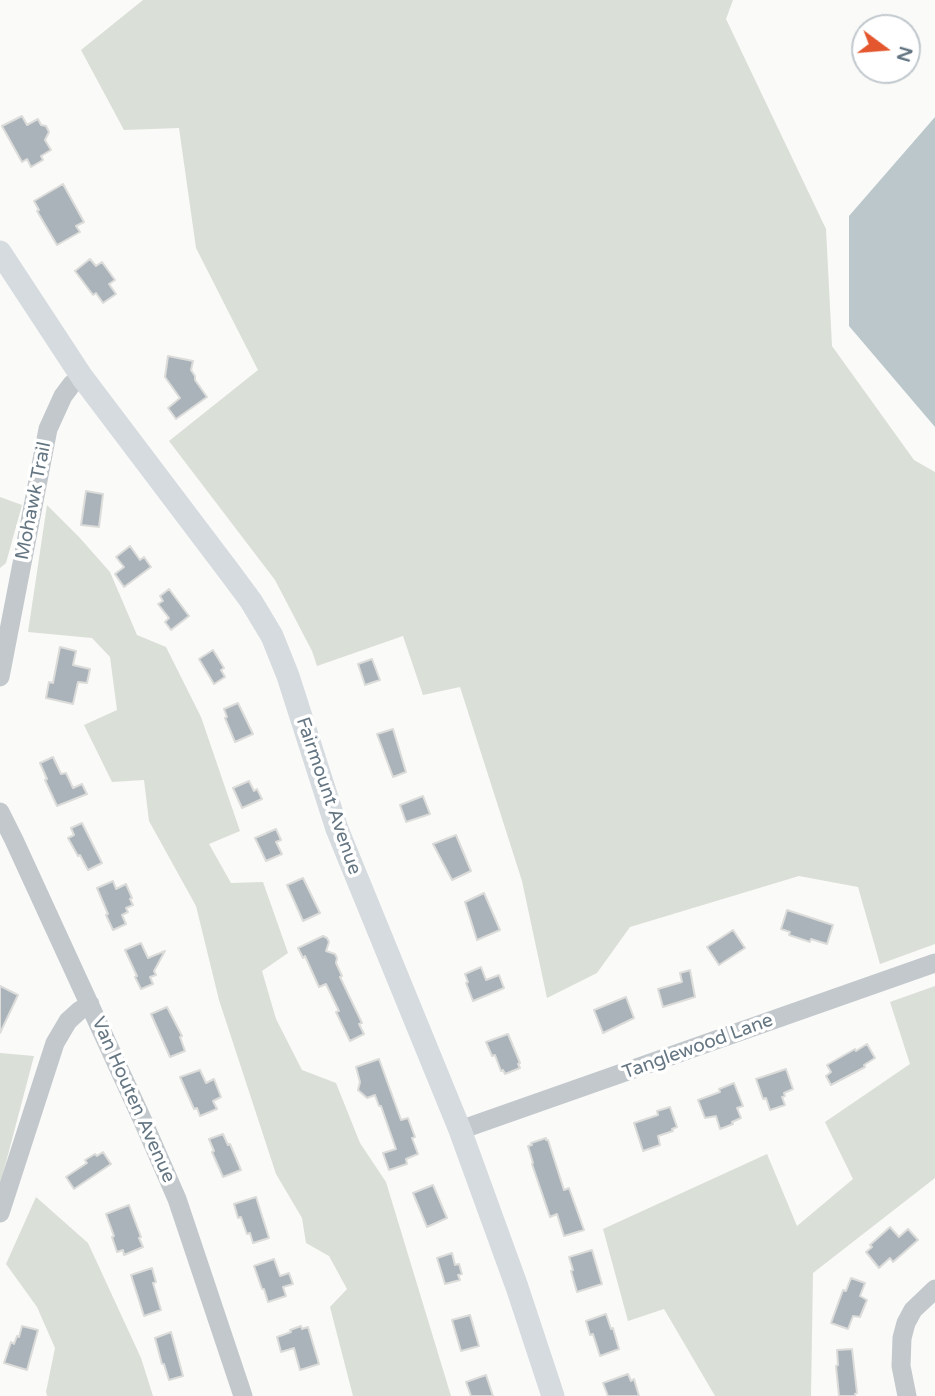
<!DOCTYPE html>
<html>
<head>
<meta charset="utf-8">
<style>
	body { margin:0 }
	#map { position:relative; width:935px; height:1396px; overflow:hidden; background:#fafaf8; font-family:"Varela Round",sans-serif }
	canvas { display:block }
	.north { position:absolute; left:851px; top:14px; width:70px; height:70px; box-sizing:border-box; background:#fff; border:2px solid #c1c8cd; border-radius:50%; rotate:106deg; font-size:19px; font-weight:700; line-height:28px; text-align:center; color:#657683 }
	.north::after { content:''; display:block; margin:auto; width:24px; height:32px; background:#e4572e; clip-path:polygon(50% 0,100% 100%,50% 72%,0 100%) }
</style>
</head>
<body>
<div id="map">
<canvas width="935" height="1396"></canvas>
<div class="north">N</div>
</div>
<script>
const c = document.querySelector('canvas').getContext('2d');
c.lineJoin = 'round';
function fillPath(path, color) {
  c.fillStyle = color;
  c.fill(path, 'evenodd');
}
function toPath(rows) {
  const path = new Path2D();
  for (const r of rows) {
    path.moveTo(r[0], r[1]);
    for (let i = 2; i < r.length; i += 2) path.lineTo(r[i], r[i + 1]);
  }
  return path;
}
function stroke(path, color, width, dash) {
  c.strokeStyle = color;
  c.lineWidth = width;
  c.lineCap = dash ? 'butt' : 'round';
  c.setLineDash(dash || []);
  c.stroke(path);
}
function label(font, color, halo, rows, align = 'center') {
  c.font = font + ' "Varela Round",sans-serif';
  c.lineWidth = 7;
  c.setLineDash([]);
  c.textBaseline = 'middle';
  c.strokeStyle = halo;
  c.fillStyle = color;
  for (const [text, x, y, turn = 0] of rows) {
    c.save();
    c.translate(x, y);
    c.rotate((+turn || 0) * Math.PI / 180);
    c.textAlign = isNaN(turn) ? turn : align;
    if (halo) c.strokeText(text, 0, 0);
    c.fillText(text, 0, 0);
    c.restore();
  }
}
fillPath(toPath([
	[143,0,733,0,726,19,826,229,832,346,914,460,935,472,935,944,880,964,858,887,799,876,630,927,597,973,547,998,522,881,460,687,423,695,403,636,317,666,312,651,275,580,169,441,258,370,196,248,179,128,124,130,81,50],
	[0,497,22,505,6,563,0,568],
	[47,505,79,537,110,572,137,635,166,647,201,717,240,831,209,844,231,883,263,882,288,953,262,971,276,1019,302,1070,336,1083,360,1143,386,1182,451,1396,353,1396,330,1307,347,1289,329,1256,306,1243,302,1218,276,1174,219,1000,196,906,149,821,144,780,112,782,84,725,117,710,110,657,92,638,28,632],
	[935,986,935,1178,813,1273,811,1396,715,1396,664,1309,628,1321,603,1229,767,1154,797,1226,853,1179,825,1122,910,1064,890,1002],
	[0,1053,34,1056,0,1185],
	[36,1197,88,1243,141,1358,153,1396,47,1396,46,1392,55,1348,37,1307,6,1264]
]), '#dadfd7');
fillPath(toPath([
	[935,117,935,427,849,326,849,216]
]), '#bbc7cb');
const building = toPath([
	[22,116,27,125,38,119,41,125,46,126,49,132,45,140,51,150,41,156,43,160,31,167,27,159,22,162,2,126,22,116],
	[63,184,84,222,76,226,80,232,57,245,37,211,39,210,34,201,63,184],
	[90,259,96,266,102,262,115,280,109,284,116,294,103,303,96,293,93,295,75,271,90,259],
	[168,356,193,361,191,370,195,376,195,380,207,397,176,419,168,408,180,398,165,377,168,356],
	[86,491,103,494,99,527,81,525,86,491],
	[130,546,140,560,144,557,151,567,124,587,115,574,124,567,116,557,130,546],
	[169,589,189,616,171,630,165,622,169,618,158,604,163,601,160,596,169,589],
	[60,647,76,651,73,665,90,669,87,683,78,682,73,704,46,698,49,682,53,683,60,647],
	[213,650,224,668,221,670,225,677,214,684,199,659,213,650],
	[372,659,380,680,365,685,358,664,372,659],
	[238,703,253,734,235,742,225,718,227,717,224,709,238,703],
	[393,729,406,772,393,777,377,734,393,729],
	[53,757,61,774,66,773,73,788,82,784,87,794,57,806,45,780,47,779,40,763,53,757],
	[249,781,254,791,257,789,262,799,242,808,233,788,249,781],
	[423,796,430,814,406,822,400,805,423,796],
	[82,823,102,863,88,870,80,855,78,856,68,838,74,835,71,828,82,823],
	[276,829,281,840,276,842,282,854,266,861,255,838,276,829],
	[456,835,471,871,452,880,433,844,456,835],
	[303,878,320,913,303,921,287,885,303,878],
	[113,881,116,889,126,884,132,898,130,899,133,905,126,908,128,912,122,915,126,924,113,930,106,915,108,914,97,888,113,881],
	[484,893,500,930,477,940,465,902,484,893],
	[787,910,833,925,827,944,811,939,810,942,789,935,790,932,781,929,787,910],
	[733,930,745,948,719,965,707,947,733,930],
	[323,936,327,938,329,942,326,951,335,954,337,958,336,963,342,976,340,977,362,1023,359,1024,364,1034,350,1041,336,1012,339,1011,326,984,319,987,305,956,303,958,298,948,323,936],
	[141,943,148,958,165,951,154,971,156,975,150,977,153,984,141,989,135,977,137,976,125,950,141,943],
	[481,967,486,980,499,975,504,988,473,1001,466,983,468,982,465,974,481,967],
	[690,970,695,997,663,1007,658,989,682,982,680,973,690,970],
	[0,986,18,995,0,1033,0,986],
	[626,997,634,1018,603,1033,594,1010,626,997],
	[167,1007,182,1036,180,1037,185,1051,170,1057,151,1014,167,1007],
	[508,1034,520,1063,518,1064,520,1068,505,1074,503,1070,501,1071,495,1055,492,1056,486,1042,508,1034],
	[867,1044,875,1058,864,1065,865,1067,831,1085,826,1076,831,1072,827,1065,855,1049,856,1051,867,1044],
	[379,1059,401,1120,408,1118,415,1137,412,1138,418,1154,406,1159,407,1164,389,1170,383,1153,396,1149,381,1106,379,1106,375,1095,367,1098,358,1090,360,1082,356,1067,379,1059],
	[786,1069,793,1089,784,1093,785,1096,782,1097,785,1105,770,1110,766,1098,763,1099,756,1079,786,1069],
	[200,1070,206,1083,214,1079,221,1097,213,1101,217,1109,200,1116,197,1108,194,1109,180,1077,200,1070],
	[734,1083,743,1106,737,1108,741,1118,732,1122,733,1124,720,1129,716,1116,705,1118,698,1100,720,1092,719,1089,734,1083],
	[670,1107,677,1127,672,1129,673,1131,658,1136,660,1145,643,1151,634,1123,658,1115,657,1111,670,1107],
	[223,1134,228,1145,230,1144,241,1170,223,1177,212,1152,214,1151,209,1139,223,1134],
	[546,1138,546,1140,548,1140,564,1190,569,1188,584,1230,564,1236,557,1214,550,1217,532,1164,533,1163,528,1146,532,1145,531,1143,546,1138],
	[103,1152,111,1164,74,1189,66,1177,87,1163,85,1160,95,1154,97,1156,103,1152],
	[433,1185,447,1218,427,1227,413,1193,433,1185],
	[256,1197,269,1238,253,1243,250,1233,247,1234,241,1217,238,1218,234,1204,256,1197],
	[129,1205,141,1237,139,1238,143,1247,124,1255,123,1250,117,1252,112,1237,114,1236,106,1214,129,1205],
	[890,1227,899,1237,908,1229,918,1240,893,1262,890,1258,879,1268,866,1252,872,1247,870,1245,890,1227],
	[592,1250,602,1284,577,1292,571,1271,573,1270,569,1257,592,1250],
	[452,1253,455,1265,459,1264,462,1274,458,1275,460,1280,445,1284,437,1258,452,1253],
	[274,1259,280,1276,289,1273,293,1284,283,1287,286,1296,268,1302,264,1289,262,1289,254,1266,274,1259],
	[152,1268,156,1282,153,1283,161,1310,144,1316,131,1275,152,1268],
	[851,1278,865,1283,860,1296,867,1300,860,1317,853,1316,848,1329,831,1323,843,1290,846,1291,851,1278],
	[606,1314,611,1329,613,1328,619,1349,600,1356,593,1334,590,1335,586,1321,606,1314],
	[470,1315,479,1346,461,1351,452,1320,470,1315],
	[22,1326,38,1330,27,1370,4,1363,11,1342,14,1344,17,1336,19,1337,22,1326],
	[301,1326,302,1329,308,1327,319,1364,300,1370,294,1348,281,1352,277,1337,291,1332,290,1330,301,1326],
	[171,1332,183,1376,169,1380,164,1364,162,1364,155,1338,171,1332],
	[852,1349,857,1393,855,1394,855,1396,839,1396,836,1366,838,1365,837,1350,852,1349],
	[628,1374,631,1381,634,1379,639,1396,608,1396,603,1383,628,1374],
	[486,1375,493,1396,471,1396,466,1382,486,1375]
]);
fillPath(building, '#aab3b9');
stroke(building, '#dcdcda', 2);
stroke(toPath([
	[0,677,48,429,63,396,72,384,82,377],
	[0,812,14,840,142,1119,177,1199,243,1396],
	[460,1130,935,963],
	[0,1213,55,1043,68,1021,79,1011,90,1004],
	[907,1396,901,1366,902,1338,906,1323,913,1310,935,1289]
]), '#c3c8cc', 19);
stroke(toPath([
	[0,252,82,377,231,574,251,601,272,636,288,676,337,829,460,1130,517,1287,553,1396]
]), '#d6dbdf', 23);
label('19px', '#657683', '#fff', [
	["Mohawk Trail",34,501,-79],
	["Fairmount Avenue",328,796,71],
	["Tanglewood Lane",698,1047,-20],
	["Van Houten Avenue",133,1100,66]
]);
</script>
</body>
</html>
